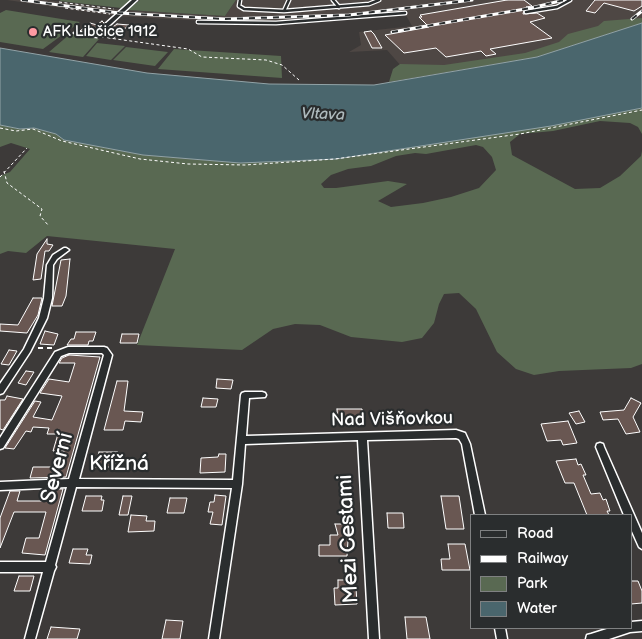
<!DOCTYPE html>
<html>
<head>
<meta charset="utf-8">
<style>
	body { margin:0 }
	#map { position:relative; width:642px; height:639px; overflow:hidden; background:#3d3a39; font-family:"Balsamiq Sans",sans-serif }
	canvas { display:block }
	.legend { position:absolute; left:470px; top:514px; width:162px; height:115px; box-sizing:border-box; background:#2a2d2e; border:1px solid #7f8182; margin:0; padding:6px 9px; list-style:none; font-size:15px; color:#fff }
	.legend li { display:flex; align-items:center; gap:10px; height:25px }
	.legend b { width:25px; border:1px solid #7f8182 }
</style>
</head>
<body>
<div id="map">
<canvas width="642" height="639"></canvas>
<ul class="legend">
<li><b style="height:6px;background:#2a2d2e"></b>Road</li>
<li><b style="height:6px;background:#fff"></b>Railway</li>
<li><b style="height:14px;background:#596952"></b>Park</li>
<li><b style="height:14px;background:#4a666d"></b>Water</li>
</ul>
</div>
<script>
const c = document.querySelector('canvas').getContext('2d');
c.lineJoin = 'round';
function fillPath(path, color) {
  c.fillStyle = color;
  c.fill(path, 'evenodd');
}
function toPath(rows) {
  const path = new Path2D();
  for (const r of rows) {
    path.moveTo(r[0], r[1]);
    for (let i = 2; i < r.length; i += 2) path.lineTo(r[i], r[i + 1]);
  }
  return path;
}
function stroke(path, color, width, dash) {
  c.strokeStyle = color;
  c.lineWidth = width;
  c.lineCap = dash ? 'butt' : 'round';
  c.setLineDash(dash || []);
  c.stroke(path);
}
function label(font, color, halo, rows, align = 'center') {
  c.font = font + ' "Balsamiq Sans",sans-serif';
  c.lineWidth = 4.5;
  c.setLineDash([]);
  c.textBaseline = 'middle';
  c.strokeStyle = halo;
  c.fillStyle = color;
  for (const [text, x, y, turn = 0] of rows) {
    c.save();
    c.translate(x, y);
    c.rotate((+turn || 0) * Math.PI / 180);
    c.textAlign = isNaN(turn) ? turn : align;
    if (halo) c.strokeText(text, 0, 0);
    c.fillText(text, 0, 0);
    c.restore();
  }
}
fillPath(toPath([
	[7,0,47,0,123,10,225,16,236,0,642,0,642,23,537,57,409,75,387,50,349,52,361,45,359,32,412,26,404,12,310,20,223,22,117,16]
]), '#4e4744');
fillPath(toPath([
	[61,0,132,0,121,8,59,1],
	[140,0,236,0,225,16,127,10],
	[6,10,80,22,43,49,0,42,0,13],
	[642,18,642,23,537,57,389,82,393,69,400,64,444,65,525,53,559,42,568,34,598,26,604,21],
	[70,34,99,39,83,57,49,52],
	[97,43,125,46,111,60,86,56],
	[126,47,168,52,155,66,113,60],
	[174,49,281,56,282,78,158,69],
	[642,108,642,134,638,127,630,123,600,121,553,131,520,134,510,142,512,155,575,189,600,188,620,176,641,156,642,151,642,364,631,368,559,371,534,375,516,369,497,352,476,309,459,293,444,294,439,304,434,323,422,338,402,342,351,337,320,325,295,324,273,329,242,350,137,345,175,249,47,236,26,253,8,251,0,254,0,176,10,172,30,149,11,143,0,147,0,125,20,129,34,128,56,134,64,140,143,155,240,163],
	[476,145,483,147,492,157,496,170,479,188,451,197,423,203,391,207,378,201,407,184,388,181,336,188,324,188,321,184,331,175,348,169,371,166,396,156,415,153,426,154]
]), '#596952');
const water = toPath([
	[642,23,642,108,551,126,336,159,240,163,143,155,64,140,56,134,34,128,20,129,0,125,0,48,147,73,269,84,374,85,537,57,642,23]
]);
fillPath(water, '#4a666d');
stroke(water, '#92a3a7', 1);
const building = toPath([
	[507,0,524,0,532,6,526,7,529,8,524,10,523,14,537,13,545,18,530,22,552,38,490,49,496,54,486,56,481,51,446,57,436,48,404,53,385,35,429,27,419,17,422,17,420,15,507,0],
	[595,0,642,0,642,6,634,11,604,3,595,13,586,11,595,0],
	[102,21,104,23,93,32,80,31,90,23,97,25,102,21],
	[117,24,129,25,114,38,100,36,117,24],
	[371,31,374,34,382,48,372,48,364,32,371,31],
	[47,239,47,244,53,245,49,251,45,251,41,279,33,280,37,254,47,239],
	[70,259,66,296,62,306,52,306,61,260,70,259],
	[33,298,42,298,38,315,27,333,0,331,0,324,18,325,33,298],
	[45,331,58,334,54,345,40,344,45,331],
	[76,332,96,332,93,341,89,341,88,345,67,345,71,339,74,339,76,332],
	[122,334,139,334,137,343,120,343,122,334],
	[9,350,17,351,9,365,1,364,9,350],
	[69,355,100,357,66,477,30,478,33,467,59,467,64,451,53,451,58,434,47,434,49,428,33,427,31,432,26,431,14,449,5,448,35,401,41,402,33,417,52,420,62,396,40,393,49,379,69,382,75,363,59,363,62,358,69,355],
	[26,371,34,372,26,385,18,383,26,371],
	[217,379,233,380,231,389,216,388,217,379],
	[117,381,128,381,124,411,143,412,141,422,125,421,123,430,104,430,117,381],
	[7,396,23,399,3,430,0,429,0,400,5,400,7,396],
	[203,398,218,399,216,407,201,407,203,398],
	[631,398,641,403,633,417,640,432,626,434,618,419,603,420,600,412,624,410,631,398],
	[337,409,362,409,363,423,338,424,337,409],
	[579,411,585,422,576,424,569,413,579,411],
	[568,421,577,443,563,445,561,440,547,441,541,424,568,421],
	[99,452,118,452,114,467,95,467,99,452],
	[219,454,226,454,225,472,200,473,201,458,218,457,219,454],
	[576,459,578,465,581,464,586,475,583,475,591,494,600,493,603,500,606,499,610,511,607,511,609,515,587,515,574,483,565,483,556,461,576,459],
	[53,489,63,489,45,555,22,553,26,538,39,538,46,512,14,512,0,548,0,518,10,491,20,491,17,501,50,501,53,489],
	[215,495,226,496,222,525,210,524,213,512,208,512,210,502,214,502,215,495],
	[86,496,102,496,101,500,104,500,102,511,82,511,86,496],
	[123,496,132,496,128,515,119,515,123,496],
	[441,496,459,496,464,529,446,529,441,496],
	[170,498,187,498,184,513,167,513,170,498],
	[387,513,403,513,404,528,388,528,387,513],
	[131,515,147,516,146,521,155,521,154,531,128,532,131,515],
	[335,524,349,524,347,556,319,556,319,545,330,545,330,535,338,535,335,524],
	[448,544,465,544,470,570,442,570,441,559,450,559,448,544],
	[73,549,88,549,86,555,92,555,90,564,69,563,73,549],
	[19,576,34,576,30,591,14,591,19,576],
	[338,580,349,580,350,588,356,588,357,604,335,605,334,588,338,588,338,580],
	[631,581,638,581,642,591,642,603,631,604,631,581],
	[405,617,426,617,430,639,407,639,405,617],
	[166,620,183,621,180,639,162,639,166,620],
	[51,627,80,629,77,639,47,639,51,627]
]);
fillPath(building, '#695752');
stroke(building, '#fff', 1);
const lane = toPath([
	[240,0,239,6,244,9,284,11,289,0],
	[333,0,339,7],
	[284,11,369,4,379,0],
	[526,12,557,7,570,0],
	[198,22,276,23,405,13]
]);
const street = toPath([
	[132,0,137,0,97,37,76,34,74,33,76,32,94,34,132,0],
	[64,248,66,248,69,250,57,259,53,265,52,298,47,318,30,352,3,393,0,394,0,384,24,349,39,318,44,298,47,265,53,255,64,248],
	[68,347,104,347,107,348,112,355,79,479,233,480,241,395,242,393,245,392,262,392,265,393,266,395,265,397,249,398,246,436,456,430,465,433,470,444,485,515,475,515,462,444,459,439,456,438,367,440,379,639,369,639,358,440,245,444,242,484,219,639,209,639,232,488,76,487,55,565,56,567,54,571,35,639,25,639,43,572,0,572,0,562,46,562,67,487,0,490,0,482,69,479,104,355,102,353,69,353,61,356,3,448,0,449,0,438,55,352,68,347],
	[600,443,603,444,604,447,642,533,642,549,639,547,631,529,631,515,624,515,596,447,597,444,600,443],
	[642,621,642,631,630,632,609,639,586,639,587,635,591,634,610,628,631,628,631,622,642,621],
	[495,628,505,628,507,639,497,639,495,628]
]);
stroke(lane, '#fff', 5);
stroke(street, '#fff', 3);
stroke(toPath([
	[59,2,114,9],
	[65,8,110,14],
	[102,37,188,49,202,57,266,60,282,65,299,80],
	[0,128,16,131,33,129,62,141,140,159,188,164,245,165,335,159,520,134,642,110],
	[4,171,7,183,42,209,40,216,49,226],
	[0,177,27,148]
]), '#fff', 1, [3, 2.5]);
stroke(toPath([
	[38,348,53,348]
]), '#fff', 2, [5, 4]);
stroke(lane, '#2a2d2e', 2.5);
fillPath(street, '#2a2d2e');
const rail = toPath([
	[22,0,119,13,225,19,349,15,472,0],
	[632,19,642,11],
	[392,32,531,8,564,0]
]);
stroke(rail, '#fff', 3);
stroke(rail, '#2a2d2e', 2, [6]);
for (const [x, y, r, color] of [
	[33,32,5,"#ff9aa2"]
]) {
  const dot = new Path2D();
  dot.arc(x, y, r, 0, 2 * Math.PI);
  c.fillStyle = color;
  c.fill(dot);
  stroke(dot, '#2a2d2e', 2);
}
label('15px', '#fff', '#2a2d2e', [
	["AFK Libčice 1912",43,32]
], 'left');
label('italic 16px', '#aebabd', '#2a2d2e', [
	["Vltava",323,115,2]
]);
label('18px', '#fff', '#2a2d2e', [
	["Nad Višňovkou",392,420,-1]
]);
label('21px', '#fff', '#2a2d2e', [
	["Křížná",119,465],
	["Severní",58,468,-75],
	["Mezi Cestami",349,539,-93]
]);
</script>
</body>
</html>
